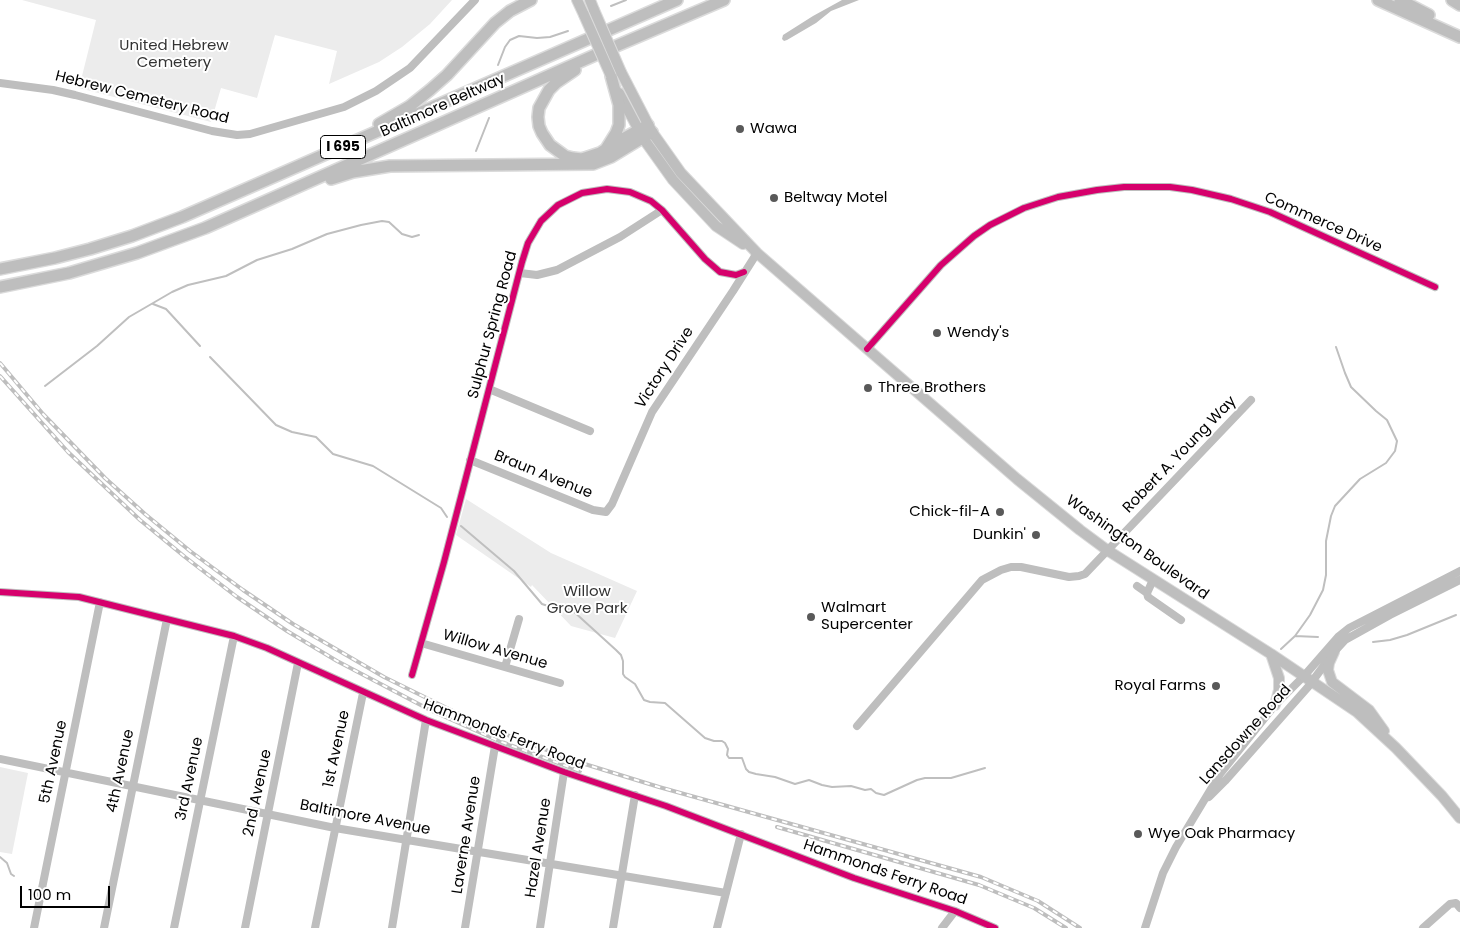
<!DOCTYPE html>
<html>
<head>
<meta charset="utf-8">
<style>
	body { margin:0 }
	#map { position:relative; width:1460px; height:928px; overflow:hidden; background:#fff; font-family:Poppins,sans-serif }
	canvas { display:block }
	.scale { position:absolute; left:20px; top:886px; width:90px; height:22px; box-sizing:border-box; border:2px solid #000; border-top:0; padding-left:6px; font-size:15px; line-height:18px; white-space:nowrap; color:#000; -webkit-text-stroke:4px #fff; paint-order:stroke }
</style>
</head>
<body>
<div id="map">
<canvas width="1460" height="928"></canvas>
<div class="scale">100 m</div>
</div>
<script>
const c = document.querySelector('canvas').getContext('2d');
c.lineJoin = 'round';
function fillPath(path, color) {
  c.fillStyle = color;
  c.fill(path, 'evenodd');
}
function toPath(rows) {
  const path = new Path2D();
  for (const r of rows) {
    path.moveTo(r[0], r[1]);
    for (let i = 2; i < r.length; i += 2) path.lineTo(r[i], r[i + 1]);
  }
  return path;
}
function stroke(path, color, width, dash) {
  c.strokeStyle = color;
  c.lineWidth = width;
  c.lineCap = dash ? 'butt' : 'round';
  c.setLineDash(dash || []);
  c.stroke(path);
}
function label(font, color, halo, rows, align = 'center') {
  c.font = font + ' Poppins,sans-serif';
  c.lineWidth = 4;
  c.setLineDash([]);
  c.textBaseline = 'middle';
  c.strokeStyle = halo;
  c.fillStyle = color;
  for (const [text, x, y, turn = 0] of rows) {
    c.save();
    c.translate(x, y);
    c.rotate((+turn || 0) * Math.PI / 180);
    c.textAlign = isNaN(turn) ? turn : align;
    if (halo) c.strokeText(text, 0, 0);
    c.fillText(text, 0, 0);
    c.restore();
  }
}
fillPath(toPath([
	[22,0,452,0,430,24,402,47,379,62,329,84,337,51,275,35,257,98,221,88,211,122,79,88,96,20],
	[466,499,551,553,637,591,615,638,571,626,532,585,531,587,456,535],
	[0,767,28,773,12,854,0,852]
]), '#ececec');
fillPath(toPath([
	[842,0,859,0,831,11,816,23,787,40,784,41,782,39,783,35,813,16]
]), '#bfbfbf');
stroke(toPath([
	[611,6,626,0],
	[498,65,505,47,510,40,519,36,537,38,550,37,568,31],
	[476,151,489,118],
	[153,304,166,309,200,346],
	[210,357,276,425,292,432,316,437,333,454,373,466,441,508,447,517],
	[45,386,97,346,129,317,172,292,188,285,226,276,257,260,292,249,327,234,361,225,382,221,389,222,402,234,412,237,419,235],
	[461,526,514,571,542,604,551,607,558,606,572,610,616,650,621,655,623,661,623,674,625,677,635,684,644,700,650,702,665,703,705,738,714,741,722,741,725,743,728,749,727,755,729,758,742,758,746,769,749,772,756,774,775,777,795,784,809,780,822,785,832,787,851,786,865,790,871,789,876,793,884,795,917,780,925,778,951,778,985,768],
	[1295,636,1318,637],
	[1373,642,1390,640,1407,635,1456,615],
	[1281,649,1295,636,1310,615,1323,590,1326,575,1326,541,1331,516,1335,506,1360,479,1386,463,1395,451,1397,441,1387,420,1376,411,1351,387,1345,373,1336,347],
	[0,857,7,863,11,874,14,876]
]), '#bfbfbf', 2);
const major = toPath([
	[577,0,584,15],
	[590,0,594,10],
	[621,72,652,132,681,173,757,253,1017,479,1080,530,1107,550,1271,654,1357,712,1396,748,1442,796,1460,818],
	[619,93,643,138,673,180,716,226,743,244],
	[1334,652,1329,663,1328,670,1332,682,1369,710,1384,731],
	[1271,654,1279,678,1279,690,1275,705]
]);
const highway = toPath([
	[1378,0,1460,37],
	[1400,0,1429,15],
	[1452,0,1460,5],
	[575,70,556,83,549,90,539,108,538,117,539,126,542,133,550,145,565,156,573,158,582,159,600,153,606,149,616,133,619,125,619,105,611,76],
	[379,124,410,106,430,90,447,75,495,23,510,11,531,0],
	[610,146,648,125],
	[331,179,353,172,390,166,593,164,611,157,652,132],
	[0,269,55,258,90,249,132,236,182,217,677,0],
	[0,287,69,273,137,253,205,228,602,52,724,0]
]);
stroke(major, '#dbdbdb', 12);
stroke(highway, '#dbdbdb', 14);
stroke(toPath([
	[0,83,53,90,75,95,212,131,237,135,250,134,344,107,376,91,410,68,475,0],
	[520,273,537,275,557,270,620,237,662,210],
	[867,349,941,265,974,236,990,225,1024,208,1058,197,1097,190,1124,187,1170,187,1192,190,1231,199,1270,212,1435,287],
	[489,389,590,431],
	[470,460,593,510,606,512,612,504,652,412,733,291,757,253],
	[1153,580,1147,593,1148,597,1181,620],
	[1137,586,1147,593],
	[0,592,79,597,234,636,267,648,426,720,564,772,666,806,854,878,955,911,995,928],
	[421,643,560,683],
	[505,667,519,619],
	[412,675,444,562,522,262,528,243,541,221,558,205,582,193,607,189,630,192,651,201,662,210,705,259,720,272,736,275,744,272],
	[857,726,982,580,1001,570,1011,567,1021,567,1069,577,1079,576,1085,574,1251,400],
	[0,759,335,828,726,893],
	[1209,797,1225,781,1308,687,1334,652,1345,640,1390,615,1460,580],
	[34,928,100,602],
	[104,928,167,619],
	[174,928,234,636],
	[245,928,298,663],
	[315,928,363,693],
	[392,928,426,720],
	[465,928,495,746],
	[540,928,564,772],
	[613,928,635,795],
	[717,928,741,834],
	[942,928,955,911],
	[1145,928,1163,873,1176,847,1220,774,1275,705,1304,676,1339,636,1349,628,1460,571],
	[1423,928,1450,904,1456,903,1460,908]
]), '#bebebe', 8);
stroke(major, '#bebebe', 10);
stroke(highway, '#bebebe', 11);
const rail = toPath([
	[0,363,43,414,105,478,145,514,190,551,243,590,293,624,384,677,465,717,502,733,575,761,659,787,981,877,1038,901,1080,928],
	[0,376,68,452,140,520,185,557,237,597,287,631,337,661,432,711,499,741,580,771],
	[777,827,979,885,1034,908,1066,928]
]);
stroke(rail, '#bebebe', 4);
stroke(rail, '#fff', 2, [5.5]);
const majorBridge = toPath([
	[594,10,621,72],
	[584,15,611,76]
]);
stroke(majorBridge, '#dbdbdb', 12, []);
stroke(majorBridge, '#bebebe', 10);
stroke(toPath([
	[867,349,941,265,974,236,990,225,1024,208,1058,197,1097,190,1124,187,1170,187,1192,190,1231,199,1270,212,1435,287],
	[0,592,79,597,234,636,267,648,426,720,564,772,666,806,854,878,955,911,995,928],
	[412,675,444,562,522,262,528,243,541,221,558,205,582,193,607,189,630,192,651,201,662,210,705,259,720,272,736,275,744,272]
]), '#d6006c', 6);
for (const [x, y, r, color] of [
	[740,129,5,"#595959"],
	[774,198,5,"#595959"],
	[937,333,5,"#595959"],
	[868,388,5,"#595959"],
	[1000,512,5,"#595959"],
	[1036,535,5,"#595959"],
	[811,617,5,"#595959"],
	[1216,686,5,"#595959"],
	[1138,834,5,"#595959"]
]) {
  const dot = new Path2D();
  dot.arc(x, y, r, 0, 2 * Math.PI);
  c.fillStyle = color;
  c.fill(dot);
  stroke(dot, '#fff', 2);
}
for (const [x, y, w] of [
	[343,147,45]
]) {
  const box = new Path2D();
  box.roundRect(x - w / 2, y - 11.5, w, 23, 4);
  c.fillStyle = '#fff';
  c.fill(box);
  stroke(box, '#000', 1);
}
label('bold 14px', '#000', null, [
	["I 695",343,147]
]);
label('15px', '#333', '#fff', [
	["United Hebrew",174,46],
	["Cemetery",174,63],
	["Willow",587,592],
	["Grove Park",587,609]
]);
label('15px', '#000', '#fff', [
	["Hebrew Cemetery Road",142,98,14],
	["Baltimore Beltway",443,106,-24],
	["Commerce Drive",1323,223,24],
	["Sulphur Spring Road",493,325,-75],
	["Victory Drive",665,368,-57],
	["Robert A. Young Way",1180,455,-46],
	["Braun Avenue",543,475,22],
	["Washington Boulevard",1137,548,35],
	["Willow Avenue",495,650,16],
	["Hammonds Ferry Road",504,735,21],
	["Lansdowne Road",1246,735,-48],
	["1st Avenue",337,749,-78],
	["5th Avenue",54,762,-78],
	["4th Avenue",121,771,-78],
	["3rd Avenue",190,779,-78],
	["2nd Avenue",258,793,-78],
	["Baltimore Avenue",365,818,11],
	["Laverne Avenue",467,835,-81],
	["Hazel Avenue",539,848,-81],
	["Hammonds Ferry Road",885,873,19]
]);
label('15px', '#000', '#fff', [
	["Wawa",750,129],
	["Beltway Motel",784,198],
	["Wendy's",947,333],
	["Three Brothers",878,388],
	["Chick-fil-A",990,512,"right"],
	["Dunkin'",1026,535,"right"],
	["Walmart",821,608],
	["Supercenter",821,625],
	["Royal Farms",1206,686,"right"],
	["Wye Oak Pharmacy",1148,834]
], 'left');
</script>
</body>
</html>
